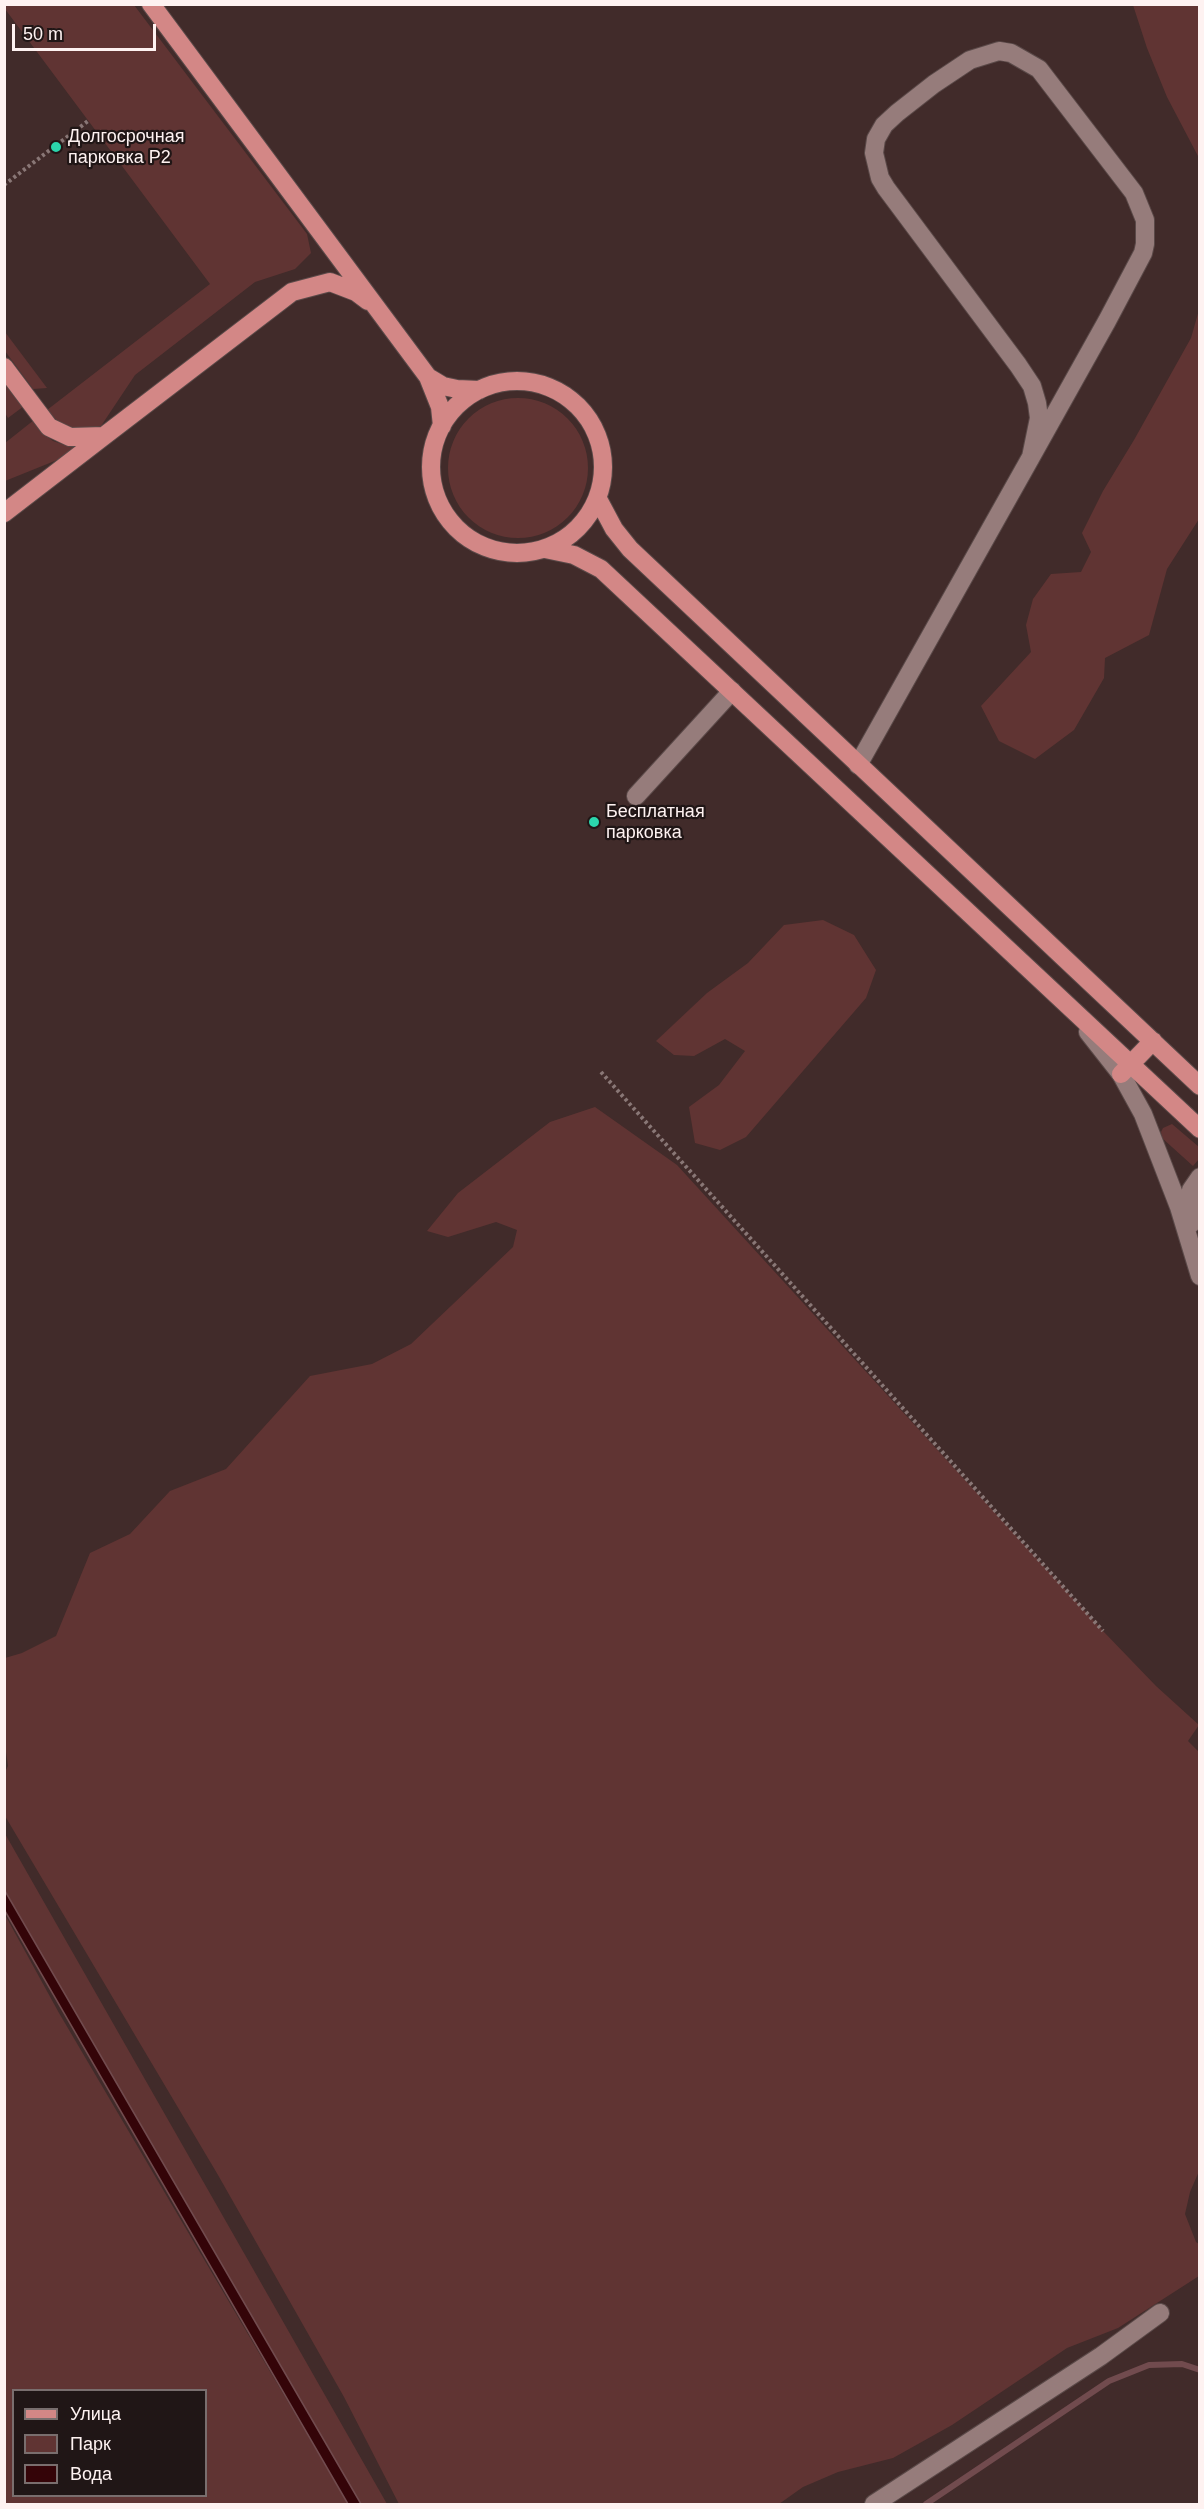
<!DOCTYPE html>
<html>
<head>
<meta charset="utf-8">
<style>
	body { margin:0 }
	#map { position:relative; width:1204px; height:2509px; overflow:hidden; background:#412b2a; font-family:Arial,sans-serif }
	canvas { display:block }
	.frame { position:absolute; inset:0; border:6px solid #fef2f1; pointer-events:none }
	.legend { position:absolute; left:12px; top:2389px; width:195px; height:108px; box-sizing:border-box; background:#201616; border:2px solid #796e6e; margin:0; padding:8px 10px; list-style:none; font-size:18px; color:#fef2f1 }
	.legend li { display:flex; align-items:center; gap:12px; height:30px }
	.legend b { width:30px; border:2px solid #796e6e }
	.scale { position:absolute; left:12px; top:24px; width:144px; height:27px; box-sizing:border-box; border:3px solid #fef2f1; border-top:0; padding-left:8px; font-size:18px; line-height:21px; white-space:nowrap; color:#fef2f1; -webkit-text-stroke:4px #201616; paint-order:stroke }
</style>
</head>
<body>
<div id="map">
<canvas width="1204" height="2509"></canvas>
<div class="frame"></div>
<ul class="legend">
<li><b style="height:8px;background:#d38786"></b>Улица</li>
<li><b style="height:16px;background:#603433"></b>Парк</li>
<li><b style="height:16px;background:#340408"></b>Вода</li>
</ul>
<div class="scale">50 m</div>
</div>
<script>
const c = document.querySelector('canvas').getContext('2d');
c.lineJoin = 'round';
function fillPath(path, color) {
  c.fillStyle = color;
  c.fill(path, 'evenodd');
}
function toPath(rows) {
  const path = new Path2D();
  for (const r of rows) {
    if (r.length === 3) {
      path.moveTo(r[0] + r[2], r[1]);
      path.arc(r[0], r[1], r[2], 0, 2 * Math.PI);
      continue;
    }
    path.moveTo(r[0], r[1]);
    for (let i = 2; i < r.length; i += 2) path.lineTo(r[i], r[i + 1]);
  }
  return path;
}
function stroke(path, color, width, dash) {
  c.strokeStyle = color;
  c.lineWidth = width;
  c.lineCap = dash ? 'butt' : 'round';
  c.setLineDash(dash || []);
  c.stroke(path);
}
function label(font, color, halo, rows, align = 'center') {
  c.font = font + ' Arial,sans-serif';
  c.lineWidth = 4.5;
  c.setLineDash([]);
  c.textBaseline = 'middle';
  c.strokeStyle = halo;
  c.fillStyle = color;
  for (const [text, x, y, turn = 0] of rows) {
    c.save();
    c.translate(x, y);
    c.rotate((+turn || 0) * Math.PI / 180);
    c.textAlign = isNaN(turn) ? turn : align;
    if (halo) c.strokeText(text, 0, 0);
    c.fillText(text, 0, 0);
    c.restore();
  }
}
fillPath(toPath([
	[5,4,134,5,307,234,311,253,295,269,255,282,135,375,101,426,83,431,63,427,47,410,210,284,5,9],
	[1133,5,1199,5,1199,158,1167,97,1147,48],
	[1199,310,1199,519,1167,569,1149,635,1105,658,1104,678,1074,730,1035,759,999,741,981,706,1031,652,1026,625,1033,599,1051,574,1081,572,1091,552,1082,533,1103,491,1134,440,1191,338],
	[5,332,47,388,33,389,5,351],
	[4,380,24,406,8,418,5,413],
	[518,468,70],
	[34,420,43,433,53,441,65,445,78,446,62,458,5,481,5,443],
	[823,920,854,935,876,970,866,998,746,1137,720,1150,695,1143,689,1107,719,1085,745,1051,725,1039,694,1056,674,1055,656,1041,707,993,748,963,784,925],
	[595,1107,677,1165,1103,1631,1156,1686,1199,1725,1188,1741,1200,1753,1200,2169,1190,2192,1185,2214,1196,2242,1199,2244,1199,2276,1118,2328,1067,2348,952,2425,893,2458,838,2472,803,2487,779,2504,399,2504,344,2397,218,2175,5,1816,5,1772,8,1766,4,1738,5,1658,22,1653,56,1636,90,1553,130,1534,170,1491,226,1469,310,1376,372,1364,411,1344,513,1247,517,1230,496,1222,448,1237,427,1231,458,1193,550,1122],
	[1172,1124,1199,1147,1199,1159,1193,1166,1162,1138,1161,1132,1163,1128],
	[4,1832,387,2504,361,2504,5,1891],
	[4,1913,59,2013,348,2504,5,2504],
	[14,2390,206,2390,206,2496,14,2496]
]), '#603433');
const water = toPath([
	[5,1891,361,2504,348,2504,5,1911,5,1891]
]);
fillPath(water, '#340408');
stroke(water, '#714b4e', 1.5);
stroke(toPath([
	[926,2504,1109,2381,1149,2365,1182,2364,1200,2370]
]), '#714b4e', 6);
const minor = toPath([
	[858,765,1031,457,1107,321,1143,253,1145,244,1145,220,1134,193,1039,69,1011,53,999,51,970,60,934,84,897,113,884,125,876,139,874,153,880,178,886,188,1018,365,1032,386,1037,403,1039,418,1031,457],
	[636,796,732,691],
	[1088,1032,1121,1074,1143,1114,1179,1207,1200,1276],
	[1192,1223,1190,1207,1191,1190,1200,1177],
	[874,2504,1101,2356,1160,2313]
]);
const major = toPath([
	[151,4,428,377,440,407,442,426],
	[4,367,49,427,70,437,104,436,292,292,330,282,356,292,368,301],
	[428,377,443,386,457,389,479,390],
	[517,467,86],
	[598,499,614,529,630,549,1200,1086],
	[4,513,104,436],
	[545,549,574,555,601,569,1200,1129],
	[1121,1074,1153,1041]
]);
stroke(minor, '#5a4948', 20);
stroke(major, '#5a4948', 20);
stroke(toPath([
	[4,185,88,121],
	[601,1072,1103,1631]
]), '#897776', 4, [3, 3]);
stroke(minor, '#967c7b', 18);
stroke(major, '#d38786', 18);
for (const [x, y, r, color] of [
	[56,147,6,"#2bd5ac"],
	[594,822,6,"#2bd5ac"]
]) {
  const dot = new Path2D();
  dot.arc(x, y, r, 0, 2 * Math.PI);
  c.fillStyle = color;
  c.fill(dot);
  stroke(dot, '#201616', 2);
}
label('18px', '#fef2f1', '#201616', [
	["Долгосрочная",68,137],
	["парковка P2",68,158],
	["Бесплатная",606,812],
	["парковка",606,833]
], 'left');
</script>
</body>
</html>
